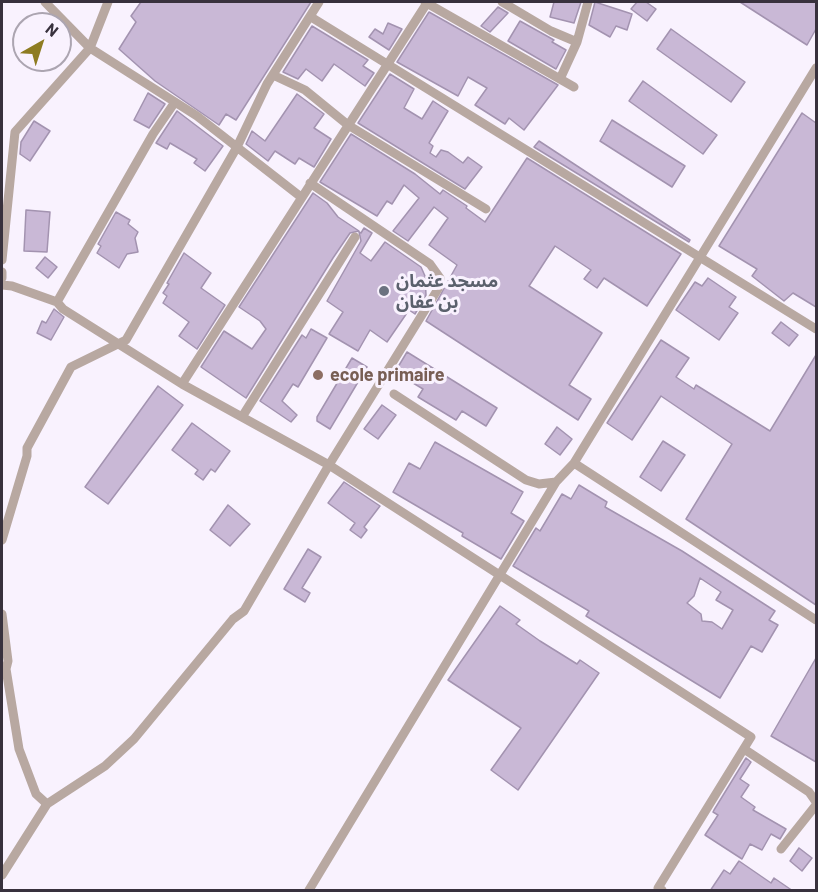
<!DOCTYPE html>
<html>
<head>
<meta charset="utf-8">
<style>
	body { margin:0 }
	#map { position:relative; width:818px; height:892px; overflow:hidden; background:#f9f2fe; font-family:Barlow,sans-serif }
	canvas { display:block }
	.frame { position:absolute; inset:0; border:3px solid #38313d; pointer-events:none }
	.north { position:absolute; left:12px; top:12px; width:60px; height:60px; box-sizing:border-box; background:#f9f2fe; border:2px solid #aca5b1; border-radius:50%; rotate:39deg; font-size:16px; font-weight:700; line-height:24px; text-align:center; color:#38313d }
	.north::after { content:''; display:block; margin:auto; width:21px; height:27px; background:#8e7c22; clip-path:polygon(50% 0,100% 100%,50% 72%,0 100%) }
</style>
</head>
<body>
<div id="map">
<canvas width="818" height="892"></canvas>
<div class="frame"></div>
<div class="north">N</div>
</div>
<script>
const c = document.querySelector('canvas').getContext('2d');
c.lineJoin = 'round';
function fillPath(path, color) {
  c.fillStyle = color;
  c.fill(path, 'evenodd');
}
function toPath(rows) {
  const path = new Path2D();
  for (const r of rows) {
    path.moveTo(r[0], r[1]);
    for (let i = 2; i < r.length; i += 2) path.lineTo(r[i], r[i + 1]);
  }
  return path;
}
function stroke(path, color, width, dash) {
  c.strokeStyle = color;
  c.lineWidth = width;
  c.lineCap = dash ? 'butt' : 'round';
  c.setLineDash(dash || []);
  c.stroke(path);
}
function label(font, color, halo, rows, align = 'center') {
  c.font = font + ' Barlow,"Noto Sans Arabic",sans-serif';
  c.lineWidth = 6;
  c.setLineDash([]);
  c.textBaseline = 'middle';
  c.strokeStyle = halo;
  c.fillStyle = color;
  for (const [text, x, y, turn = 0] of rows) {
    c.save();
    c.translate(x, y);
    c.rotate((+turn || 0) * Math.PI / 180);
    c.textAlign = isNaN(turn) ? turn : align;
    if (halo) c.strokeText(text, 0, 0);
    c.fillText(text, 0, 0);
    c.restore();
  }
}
const building = toPath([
	[141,2,311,2,236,120,226,114,219,125,155,81,119,49,136,22,131,16,141,2],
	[554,2,581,2,574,23,550,17,554,2],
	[595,2,632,14,627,30,616,26,610,37,589,25,595,2],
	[637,2,646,2,656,9,647,21,631,9,637,2],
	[740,2,816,2,816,29,807,45,740,2],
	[498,7,508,13,490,32,481,26,498,7],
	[429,12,558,85,524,130,509,118,505,124,475,105,487,88,468,77,458,96,397,62,429,12],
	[520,21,554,40,552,42,566,50,556,69,508,41,520,21],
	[388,23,402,29,389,50,369,37,375,29,383,34,388,23],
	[312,26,368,60,363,66,374,73,365,86,334,64,322,81,306,69,298,79,283,72,312,26],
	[671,29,745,82,731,102,657,49,671,29],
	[390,74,414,89,404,108,422,119,433,101,448,111,429,143,433,146,430,153,436,157,441,150,448,152,463,163,468,157,482,167,465,189,358,123,390,74],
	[643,81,717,135,703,154,629,101,643,81],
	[148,93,165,104,149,128,134,120,148,93],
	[297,94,324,114,314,128,331,139,314,167,299,158,295,164,275,151,268,161,246,144,252,131,265,141,297,94],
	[177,111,223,146,205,171,194,163,197,159,170,143,167,149,156,143,177,111],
	[802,113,816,123,816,307,793,293,784,301,752,276,757,269,719,246,802,113],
	[612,120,685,166,672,187,600,141,612,120],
	[34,121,50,131,30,161,20,154,21,142,34,121],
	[351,134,415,174,440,194,443,190,467,206,466,208,485,222,527,158,681,254,647,306,604,278,597,288,584,279,591,270,555,246,529,286,602,333,569,385,591,399,578,420,426,321,457,265,429,245,448,218,434,207,408,241,393,231,419,198,404,185,392,204,387,201,377,216,320,182,351,134],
	[539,141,690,240,689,242,534,147,539,141],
	[313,193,327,203,338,217,359,231,350,233,333,258,246,398,201,367,224,331,252,349,266,329,260,321,239,307,313,193],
	[26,210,50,212,47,252,24,251,26,210],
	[116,212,130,220,128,224,138,232,135,238,138,252,127,254,119,268,97,253,101,246,98,244,116,212],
	[364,228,372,233,360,253,371,261,385,242,421,267,425,276,426,295,415,314,409,310,387,342,370,330,358,351,329,334,343,312,327,301,361,241,359,232,361,233,364,228],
	[184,253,211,273,201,288,225,305,197,349,179,336,189,322,163,303,167,296,163,293,169,284,167,283,184,253],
	[45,257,57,267,48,278,36,268,45,257],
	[708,278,736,297,729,307,738,313,719,340,676,310,695,282,702,286,708,278],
	[54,309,64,317,51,340,37,333,42,321,46,323,54,309],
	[781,322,798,335,789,346,772,333,781,322],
	[311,329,327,338,298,387,293,384,282,401,297,415,291,422,260,401,302,335,306,338,311,329],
	[661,340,689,358,676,377,694,389,696,385,770,431,816,355,816,605,686,519,732,444,661,396,632,440,607,423,661,340],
	[407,352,497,408,486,426,462,411,456,420,418,397,423,389,395,372,407,352],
	[352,358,367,367,330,429,317,421,317,417,352,358],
	[158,386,183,405,108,504,85,487,158,386],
	[382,405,396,415,378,439,364,429,382,405],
	[192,423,230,451,215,472,211,469,203,480,195,474,198,470,172,450,192,423],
	[557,427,572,439,560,455,545,444,557,427],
	[663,441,685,455,661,491,640,477,663,441],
	[435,442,523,492,511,513,524,521,501,559,462,536,463,533,393,492,409,463,420,469,435,442],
	[344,482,380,506,364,527,367,530,361,538,350,530,355,523,328,503,344,482],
	[579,485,607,502,605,507,682,551,775,611,769,620,778,625,762,652,751,646,720,698,586,616,589,611,513,566,536,528,540,531,562,494,571,499,579,485],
	[700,578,721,592,716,600,733,610,722,629,712,622,702,621,701,614,687,603,694,596,700,578],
	[228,505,250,524,230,546,210,530,228,505],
	[308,549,321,557,302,588,310,593,305,602,284,589,308,549],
	[500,606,520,620,516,624,540,641,577,664,580,660,599,673,518,790,491,770,521,728,448,680,500,606],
	[816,658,816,762,771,736,816,658],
	[746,758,751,762,740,779,749,785,741,797,755,807,753,810,786,829,780,839,771,834,762,850,750,844,742,859,705,835,718,815,713,812,714,810,746,758],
	[799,848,812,858,802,871,790,861,799,848],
	[739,861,771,883,774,878,793,891,710,891,724,870,730,874,739,861]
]);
fillPath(building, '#c9b8d6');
stroke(building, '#a393b0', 1.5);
stroke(toPath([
	[108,2,90,48,197,116,301,197],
	[425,2,574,87],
	[502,2,551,31,577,42],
	[311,17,816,329],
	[273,75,305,90,348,125,486,209],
	[560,79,577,42,588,2],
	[2,260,15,132,90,48,45,2],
	[2,272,2,278],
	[2,285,12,286,57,302,63,309,182,384,329,465,438,289,440,278,430,264,310,183],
	[57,302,153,134,175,102],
	[182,384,427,3],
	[394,394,526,480,539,484,556,482,574,463,816,68],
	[242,417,355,237],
	[574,463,816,620],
	[2,540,27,456,27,448,71,367,126,340,237,147,267,84,319,2],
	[2,614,8,661,6,669,19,749,36,794,47,804],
	[744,749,809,792,816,802],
	[781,849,816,805],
	[2,875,47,804,105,766,134,739,233,619,244,611,329,465,751,737,658,888,662,890],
	[309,890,556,482]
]), '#b8a8a1', 9);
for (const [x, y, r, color] of [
	[384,291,6,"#6b7280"],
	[318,375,6,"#8d6e63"]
]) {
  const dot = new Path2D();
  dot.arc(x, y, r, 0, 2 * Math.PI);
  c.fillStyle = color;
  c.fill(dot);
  stroke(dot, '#f9f2fe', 2);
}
label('bold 18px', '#5b616d', '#f9f2fe', [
	["مسجد عثمان",396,281],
	["بن عفان",396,302]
], 'left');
label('bold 18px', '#785e54', '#f9f2fe', [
	["ecole primaire",330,375]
], 'left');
</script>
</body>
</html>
